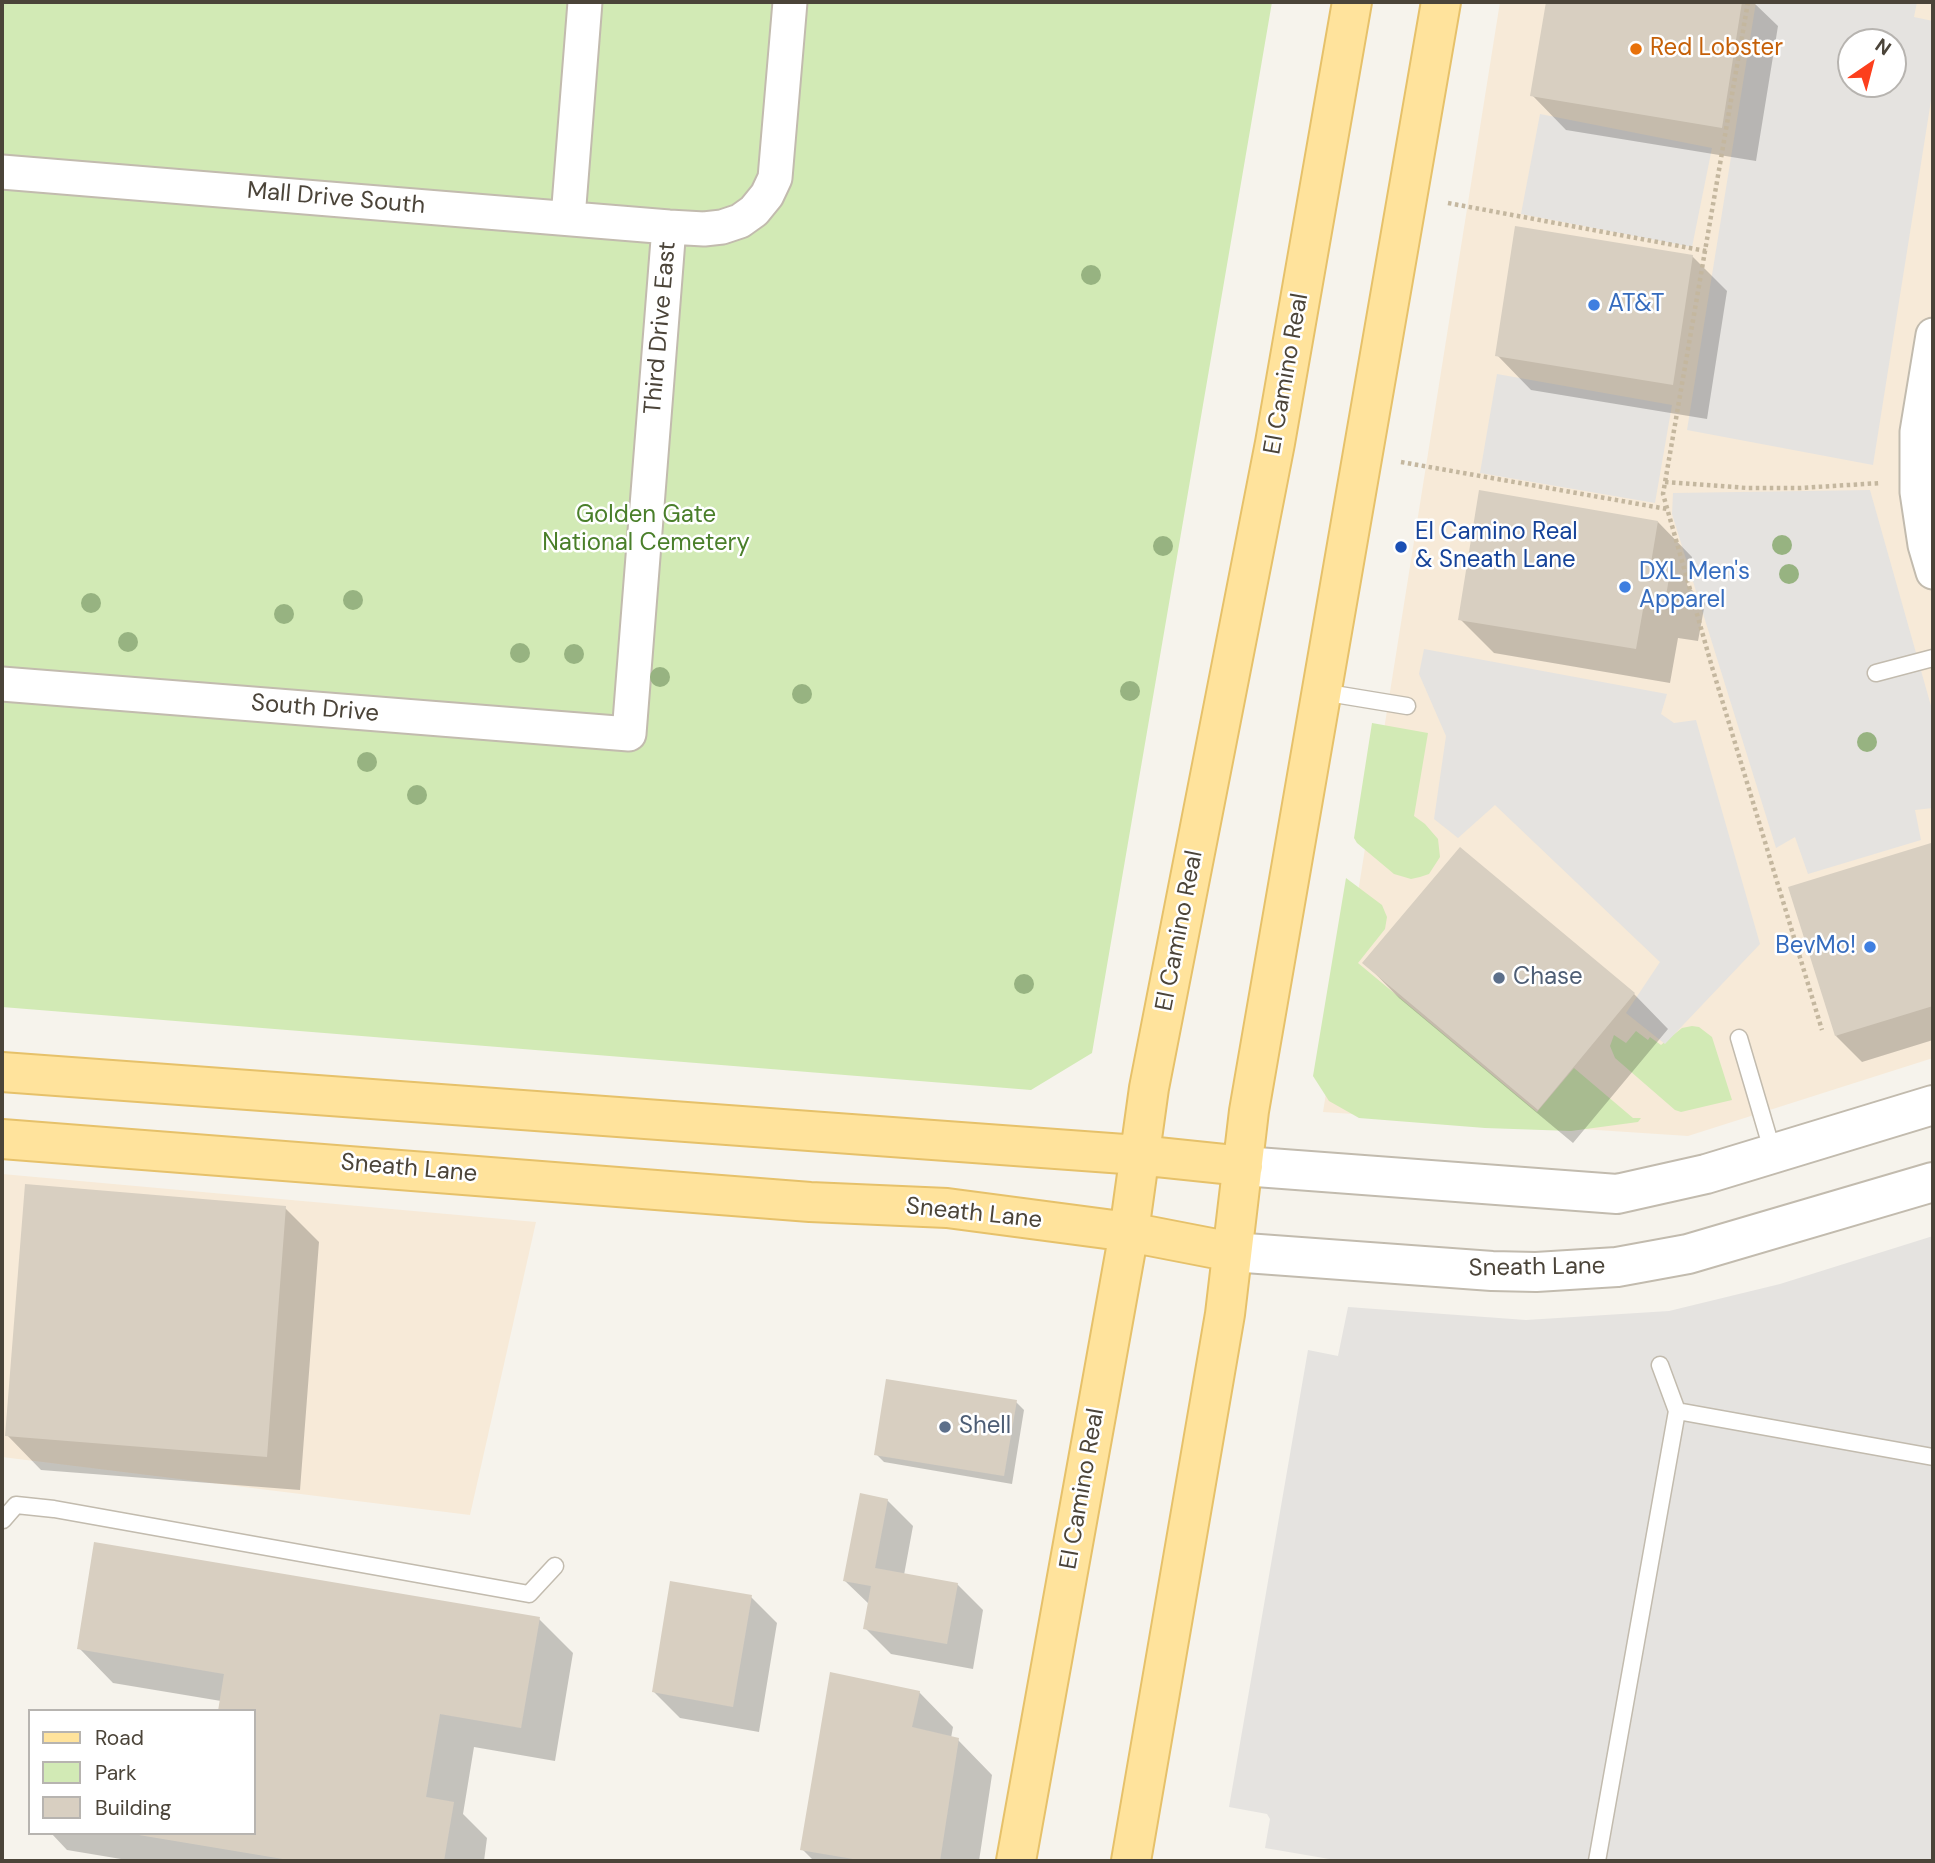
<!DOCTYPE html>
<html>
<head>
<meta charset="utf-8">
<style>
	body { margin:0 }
	#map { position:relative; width:1935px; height:1863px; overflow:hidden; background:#f6f3ec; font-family:"DM Sans",sans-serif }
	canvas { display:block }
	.frame { position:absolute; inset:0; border:4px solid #4b4439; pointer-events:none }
	.legend { position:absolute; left:28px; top:1709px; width:228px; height:126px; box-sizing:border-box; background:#fff; border:2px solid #b7b4b0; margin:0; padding:9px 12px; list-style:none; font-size:21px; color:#4b4439 }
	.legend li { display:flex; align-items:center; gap:14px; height:35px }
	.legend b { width:35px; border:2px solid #b7b4b0 }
	.north { position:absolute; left:1837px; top:28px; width:70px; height:70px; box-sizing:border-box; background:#fff; border:2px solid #b7b4b0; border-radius:50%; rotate:35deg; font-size:19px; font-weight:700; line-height:28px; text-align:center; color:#4b4439 }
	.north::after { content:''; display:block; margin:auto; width:24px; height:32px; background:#fc3f1d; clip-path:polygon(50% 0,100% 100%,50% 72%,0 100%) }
</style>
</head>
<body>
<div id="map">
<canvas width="1935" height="1863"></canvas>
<div class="frame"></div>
<ul class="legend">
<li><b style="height:9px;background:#ffe39c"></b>Road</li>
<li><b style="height:19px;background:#d2eab5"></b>Park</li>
<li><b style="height:19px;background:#d8cfc1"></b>Building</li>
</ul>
<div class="north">N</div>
</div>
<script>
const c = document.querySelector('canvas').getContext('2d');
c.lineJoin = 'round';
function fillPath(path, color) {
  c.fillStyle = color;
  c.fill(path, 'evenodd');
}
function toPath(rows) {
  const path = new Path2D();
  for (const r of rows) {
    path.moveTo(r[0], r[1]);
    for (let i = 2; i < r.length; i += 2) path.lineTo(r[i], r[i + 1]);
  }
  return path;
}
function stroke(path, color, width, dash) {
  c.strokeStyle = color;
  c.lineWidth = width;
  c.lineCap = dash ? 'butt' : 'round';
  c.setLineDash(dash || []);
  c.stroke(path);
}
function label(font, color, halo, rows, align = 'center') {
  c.font = font + ' "DM Sans",sans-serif';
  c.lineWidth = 5;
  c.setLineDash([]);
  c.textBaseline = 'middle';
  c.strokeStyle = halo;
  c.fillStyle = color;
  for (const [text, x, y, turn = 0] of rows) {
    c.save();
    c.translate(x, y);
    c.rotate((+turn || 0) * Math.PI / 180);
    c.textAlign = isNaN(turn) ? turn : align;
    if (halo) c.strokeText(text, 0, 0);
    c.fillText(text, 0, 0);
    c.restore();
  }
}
fillPath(toPath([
	[1500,2,1933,2,1933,1058,1688,1136,1323,1112],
	[1851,42,1893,42,1893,84,1851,84],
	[2,1174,536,1222,470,1515,2,1457]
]), '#f7ead8');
fillPath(toPath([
	[2,2,1272,2,1092,1053,1031,1090,2,1007],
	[1372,723,1428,733,1414,816,1425,824,1438,839,1440,857,1429,874,1420,877,1411,879,1394,874,1357,843,1354,838],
	[1346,878,1382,905,1387,917,1385,929,1358,963,1537,1112,1574,1068,1633,1118,1641,1118,1638,1122,1571,1131,1485,1128,1359,1118,1329,1101,1313,1076],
	[1692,1026,1699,1027,1712,1037,1732,1100,1681,1112,1675,1110,1615,1058,1610,1046,1614,1035,1626,1043,1636,1031,1648,1040,1650,1037,1661,1045,1682,1028]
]), '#d2eab5');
fillPath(toPath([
	[1756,2,1917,2,1914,17,1933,21,1933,88,1873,465,1687,430],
	[1893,42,1893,84,1851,84,1851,42],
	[1540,114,1712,148,1692,247,1521,214],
	[1497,374,1672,405,1655,503,1480,473],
	[1870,490,1933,713,1933,808,1915,810,1921,840,1808,874,1795,837,1776,848,1672,514,1673,493],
	[1424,649,1667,694,1661,714,1674,723,1696,720,1760,944,1665,1044,1626,1013,1660,962,1495,805,1458,838,1434,819,1446,736,1419,674],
	[1933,1236,1933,1861,1341,1861,1265,1848,1270,1819,1267,1814,1229,1807,1308,1350,1338,1356,1348,1307,1526,1320,1669,1311,1780,1284]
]), '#e5e3e0');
fillPath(toPath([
	[1547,2,1753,2,1778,26,1756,161,1566,130,1532,95],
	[1692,256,1727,291,1707,419,1531,390,1497,355],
	[1658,522,1692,557,1687,585,1705,603,1698,641,1678,638,1670,683,1494,653,1460,619],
	[1931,845,1933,848,1933,1040,1862,1062,1836,1036],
	[1365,963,1634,994,1668,1029,1573,1143,1399,998],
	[285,1208,319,1242,300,1490,41,1470,7,1435],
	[1016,1402,1024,1410,1012,1484,884,1462,876,1454],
	[887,1500,913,1526,904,1575,957,1584,983,1610,973,1669,891,1654,865,1628,870,1605,845,1581],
	[751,1597,777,1623,759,1732,680,1718,654,1692],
	[539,1619,573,1653,555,1761,474,1747,463,1814,487,1838,484,1861,133,1861,67,1850,51,1833,254,1833,254,1711,221,1701,113,1683,79,1648],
	[919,1692,953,1727,951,1738,958,1740,992,1775,979,1861,814,1861,802,1849]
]), '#0003');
fillPath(toPath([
	[1546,2,1742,2,1722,128,1530,96],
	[1515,226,1693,255,1673,385,1495,356],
	[1479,490,1658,521,1651,563,1671,566,1664,608,1644,604,1636,649,1458,620],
	[1931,843,1933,850,1933,1006,1835,1036,1788,887],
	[1460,847,1635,993,1538,1110,1362,963],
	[25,1184,286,1206,267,1457,5,1436],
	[886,1379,1017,1400,1004,1476,874,1455],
	[860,1493,888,1499,875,1568,958,1583,947,1644,863,1629,871,1586,843,1581],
	[94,1542,540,1617,521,1728,440,1714,426,1797,454,1802,444,1861,295,1861,139,1835,254,1833,254,1711,218,1711,224,1674,77,1649],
	[670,1581,752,1595,733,1707,652,1692],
	[830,1672,920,1691,912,1727,959,1738,940,1861,865,1861,800,1850]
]), '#d8cfc1');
const service = toPath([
	[1876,673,1933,658],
	[1322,692,1407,706],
	[1739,1038,1773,1153],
	[1677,1411,1933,1457],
	[3,1520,16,1505,54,1509,529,1594,555,1566],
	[1597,1861,1677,1411,1660,1365]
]);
const minor = toPath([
	[2,172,669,227,704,229,722,227,740,221,754,211,767,195,775,178,790,2],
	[568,218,585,2],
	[1933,335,1917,432,1917,492,1925,545,1933,572],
	[2,684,629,734,669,227]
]);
const tertiary = toPath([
	[1243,1166,1617,1194,1706,1174,1933,1105],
	[1232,1252,1492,1271,1536,1272,1617,1267,1688,1254,1933,1182]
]);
const primary = toPath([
	[2,1072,1138,1155,1243,1166],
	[2,1139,810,1202,947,1208,1129,1232,1232,1252],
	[1016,1861,1129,1232,1149,1088,1275,443,1352,2],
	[1131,1861,1225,1314,1249,1111,1441,2]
]);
stroke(service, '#c2bbae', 19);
stroke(minor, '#c2bbae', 37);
stroke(tertiary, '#c2bbae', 42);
stroke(primary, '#e6c16a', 42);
stroke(toPath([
	[1748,2,1663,494,1712,667,1822,1030],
	[1448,203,1706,251],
	[1401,462,1667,509],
	[1665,482,1747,488,1800,488,1881,483]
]), '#c4b79f', 4.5, [3.5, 3.5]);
stroke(service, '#fff', 16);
stroke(minor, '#fff', 33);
stroke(tertiary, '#fff', 38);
stroke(primary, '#ffe39c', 38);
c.fillStyle = '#97b381';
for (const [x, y] of [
	[1091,275],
	[1782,545],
	[1163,546],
	[1789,574],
	[353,600],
	[91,603],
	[284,614],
	[128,642],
	[520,653],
	[574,654],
	[660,677],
	[1130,691],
	[802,694],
	[1867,742],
	[367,762],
	[417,795],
	[1024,984]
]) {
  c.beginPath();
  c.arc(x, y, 10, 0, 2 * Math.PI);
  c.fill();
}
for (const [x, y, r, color] of [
	[1636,49,7,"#e8710a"],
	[1594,305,7,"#3f7fe0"],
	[1401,547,7,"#1a4fb4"],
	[1625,587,7,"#3f7fe0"],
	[1870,947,7,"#3f7fe0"],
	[1499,978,7,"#5c6f8a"],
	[945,1427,7,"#5c6f8a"]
]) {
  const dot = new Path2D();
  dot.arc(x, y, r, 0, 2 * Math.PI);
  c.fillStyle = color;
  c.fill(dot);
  stroke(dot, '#fff', 2.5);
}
label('24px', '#c56008', '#fff', [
	["Red Lobster",1650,49]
], 'left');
label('24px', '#4b4439', '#fff', [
	["Mall Drive South",336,199,5],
	["Third Drive East",661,328,-85],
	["El Camino Real",1287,374,-80],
	["South Drive",315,709,5],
	["El Camino Real",1180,931,-79],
	["Sneath Lane",409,1169,5],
	["Sneath Lane",974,1214,6],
	["Sneath Lane",1537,1268,-1],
	["El Camino Real",1083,1489,-80]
]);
label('24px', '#366cbe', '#fff', [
	["AT&T",1608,305],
	["DXL Men's",1639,573],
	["Apparel",1639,601],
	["BevMo!",1856,947,"right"]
], 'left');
label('24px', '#4a7f2a', '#fff', [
	["Golden Gate",646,516],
	["National Cemetery",646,544]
]);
label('24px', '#164399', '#fff', [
	["El Camino Real",1415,533],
	["& Sneath Lane",1415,561]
], 'left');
label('24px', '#4e5e75', '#fff', [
	["Chase",1513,978],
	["Shell",959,1427]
], 'left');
</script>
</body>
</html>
